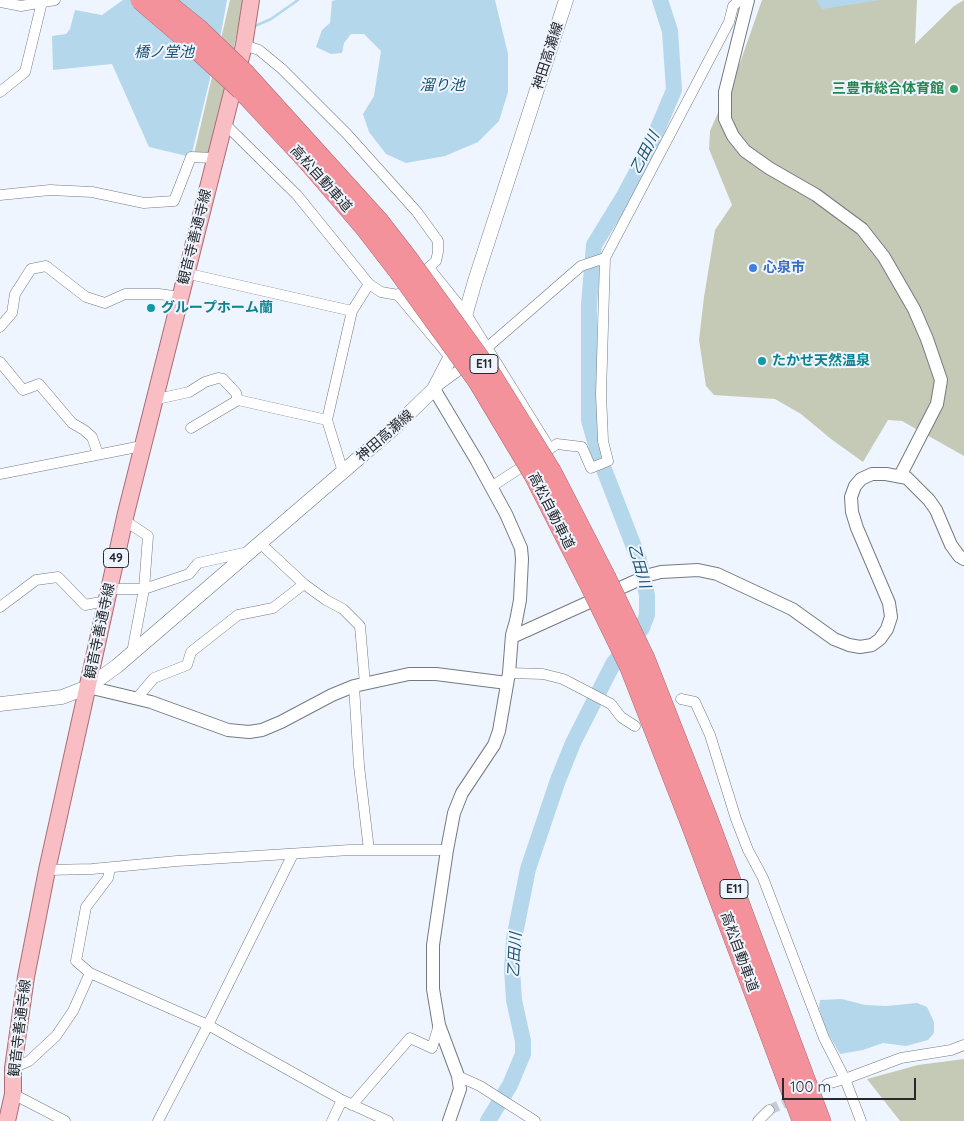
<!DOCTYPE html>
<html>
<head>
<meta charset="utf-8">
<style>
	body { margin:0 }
	#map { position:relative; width:964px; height:1121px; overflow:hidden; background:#eff5fe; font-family:Quicksand,sans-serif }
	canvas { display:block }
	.scale { position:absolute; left:782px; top:1078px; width:134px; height:22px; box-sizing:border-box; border:2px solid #27292c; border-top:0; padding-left:6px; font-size:15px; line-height:18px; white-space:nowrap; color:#27292c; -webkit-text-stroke:4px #eff5fe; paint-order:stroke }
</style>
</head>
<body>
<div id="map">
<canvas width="964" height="1121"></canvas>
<div class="scale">100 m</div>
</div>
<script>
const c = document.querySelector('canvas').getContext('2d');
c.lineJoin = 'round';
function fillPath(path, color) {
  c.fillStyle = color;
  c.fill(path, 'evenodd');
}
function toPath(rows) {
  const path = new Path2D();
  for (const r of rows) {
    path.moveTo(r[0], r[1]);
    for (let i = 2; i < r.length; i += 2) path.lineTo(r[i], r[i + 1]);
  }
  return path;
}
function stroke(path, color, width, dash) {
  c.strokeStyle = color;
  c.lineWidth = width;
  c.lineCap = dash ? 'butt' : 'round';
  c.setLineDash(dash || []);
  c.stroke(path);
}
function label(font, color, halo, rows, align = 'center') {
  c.font = font + ' Quicksand,"Noto Sans JP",sans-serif';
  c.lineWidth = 4;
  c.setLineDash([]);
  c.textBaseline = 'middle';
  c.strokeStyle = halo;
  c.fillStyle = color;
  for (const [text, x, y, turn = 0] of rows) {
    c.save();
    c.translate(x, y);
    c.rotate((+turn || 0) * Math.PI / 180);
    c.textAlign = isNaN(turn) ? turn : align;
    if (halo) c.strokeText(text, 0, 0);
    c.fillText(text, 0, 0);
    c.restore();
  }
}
fillPath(toPath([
	[230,0,244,0,211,154,194,154],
	[762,0,917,0,915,44,954,6,964,0,964,456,902,421,888,420,863,462,831,439,801,414,775,399,714,395,706,386,699,340,704,297,715,230,732,205,709,149,710,131,741,60],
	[964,1059,964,1121,900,1121,867,1079,918,1065]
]), '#c5cab6');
fillPath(toPath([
	[123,0,227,0,221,33,191,157,149,147,112,64,53,70,52,36,66,34,70,29,75,10,102,15],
	[336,0,495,0,508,54,508,92,499,121,478,142,445,156,406,163,386,154,369,132,363,114,374,96,381,51,364,34,351,34,344,43,342,53,331,54,316,47,322,30,330,23,332,1],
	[816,0,880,0,822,9],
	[842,999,865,1005,886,1006,917,1003,927,1007,934,1022,934,1033,928,1040,906,1046,883,1043,863,1050,840,1054,826,1030,819,1008,820,1000]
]), '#b4d7ec');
stroke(toPath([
	[255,26,271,19,298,0]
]), '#b4d7ec', 2.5);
stroke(toPath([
	[488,1121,510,1085,523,1054,523,1041,514,1000,512,969,514,939,528,869,558,780,573,743,613,664,642,628,647,615,647,595,639,560,600,459,589,420,589,304,594,245,624,196,649,149,674,90,670,31,660,0]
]), '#b4d7ec', 16);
stroke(toPath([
	[769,1110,827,1084]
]), '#c7ccd4', 10, [10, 5]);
const minor = toPath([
	[0,2,21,6,55,0],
	[244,45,259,50,282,69,347,134,417,212,438,241,438,252,436,261,398,295],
	[0,92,25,72,42,2],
	[224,126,228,127,297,195,369,284,381,292,398,295,449,356],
	[0,195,50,190,92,192,144,203,174,201,191,157,214,158],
	[429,268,466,314,550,449],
	[185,273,352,311],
	[0,327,12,313,15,294,31,269,46,266,86,297,105,303,125,294,159,294,180,297],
	[482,352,581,266,605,258],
	[0,362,23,390,39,384,72,423,84,430,92,437,98,454],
	[436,387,469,363],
	[153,400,189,392,205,382,218,378,223,379,236,393,238,400,327,420],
	[191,428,238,400],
	[343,472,327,420,352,311,369,284],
	[0,474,142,446],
	[491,487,557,444,582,447,591,468,608,461,603,441,601,394,605,258,729,22,733,6,740,0],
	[260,543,304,584,326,600,343,609,360,626,365,684],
	[109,589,144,589,148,536,124,520],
	[0,607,36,580,58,577,85,605,106,601],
	[132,653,144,589,189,574,198,563,248,552],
	[509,673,543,674,563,679,611,704,621,717,635,726],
	[354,686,359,766,369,850],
	[137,698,154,678,187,665,191,652,238,615,273,608,304,584],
	[681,699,695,702,710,735,736,819,748,850,763,878,824,1038,845,1079,861,1121],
	[110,868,108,878,86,907,76,961,90,973,208,1025,342,1100,388,1121],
	[47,870,92,869,177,861,350,850,447,850],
	[13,1068,29,1061,56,1036,73,1011,90,973],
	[458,1076,480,1086,535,1121],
	[827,1084,845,1079,901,1058,951,1050,964,1045],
	[13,1094,65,1121],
	[352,1105,410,1038,432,1048,439,1025],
	[158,1121,208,1025,293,854],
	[332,1121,342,1100],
	[758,1121,769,1110]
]);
const tertiary = toPath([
	[748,0,725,92,725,119,733,136,745,151,769,168,816,195,862,229,884,257,914,309,927,339,941,380,937,404,900,476],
	[434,389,477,461,506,514,521,548,522,559,520,600,516,621,512,635,509,673,499,731,494,745,462,793,454,813,447,850,433,945,433,989,439,1025,458,1076,460,1089,449,1121],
	[512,637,649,575,661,572,698,570,717,574,792,609,834,639,849,645,860,647,872,645,880,639,887,629,891,617,889,603,857,528,852,512,851,497,855,486,861,479,872,474,886,474,907,478,929,500,936,510,951,545,959,556,964,559],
	[88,687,151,702,228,730,249,732,262,730,281,722,332,695,354,686,409,674,436,674,507,683]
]);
const secondary = toPath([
	[0,704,62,697,88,687,117,666,395,427,434,389,450,358,459,337,475,281,566,0]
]);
const primary = toPath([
	[7,1121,13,1094,13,1068,26,977,47,870,126,513,244,45,251,0]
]);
const motorway = toPath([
	[246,74,379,221,410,261],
	[241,90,308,162,364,227,398,271],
	[552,472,606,577],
	[533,474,590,586],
	[645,658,707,816,821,1121],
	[629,666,691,825,802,1121]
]);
stroke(minor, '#757a82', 11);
stroke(tertiary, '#757a82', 14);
stroke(secondary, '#757a82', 15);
stroke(primary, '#ac6d75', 18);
stroke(motorway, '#ac6d75', 20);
stroke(minor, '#fff', 10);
stroke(tertiary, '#fff', 12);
stroke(secondary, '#fff', 14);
stroke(primary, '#f8bec4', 16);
stroke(motorway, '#f4929c', 19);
const motorwayBridge = toPath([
	[140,0,182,36,241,90],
	[163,0,198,28,246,74],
	[410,261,490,372,552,472],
	[398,271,478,382,533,474],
	[606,577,645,658],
	[590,586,629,666]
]);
stroke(motorwayBridge, '#ac6d75', 20, []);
stroke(motorwayBridge, '#f4929c', 19);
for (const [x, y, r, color] of [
	[954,89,5,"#2e9e5b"],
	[753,268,5,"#3f7fe0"],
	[151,308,5,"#0f9aa8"],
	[762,361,5,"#0f9aa8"]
]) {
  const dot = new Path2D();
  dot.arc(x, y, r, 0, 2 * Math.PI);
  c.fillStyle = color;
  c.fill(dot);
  stroke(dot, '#eff5fe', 2);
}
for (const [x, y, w] of [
	[484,364,28],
	[116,558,25],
	[734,889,28]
]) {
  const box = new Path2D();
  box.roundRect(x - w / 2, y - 9.5, w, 19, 4);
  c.fillStyle = '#eff5fe';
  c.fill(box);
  stroke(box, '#27292c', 1);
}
label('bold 12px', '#27292c', null, [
	["E11",484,364],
	["49",116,558],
	["E11",734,889]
]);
label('14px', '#27292c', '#eff5fe', [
	["神田高瀬線",548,56,-72],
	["高松自動車道",321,179,48],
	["観音寺善通寺線",195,237,-76],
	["神田高瀬線",385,436,-41],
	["高松自動車道",551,511,63],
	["観音寺善通寺線",100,631,-78],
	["高松自動車道",739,952,70],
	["観音寺善通寺線",20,1028,-83]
]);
label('bold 14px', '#27864d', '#eff5fe', [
	["三豊市総合体育館",944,89]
], 'right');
label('bold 14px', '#366cbe', '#eff5fe', [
	["心泉市",763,268]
], 'left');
label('bold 14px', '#0d838f', '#eff5fe', [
	["グループホーム蘭",161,308],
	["たかせ天然温泉",772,361]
], 'left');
label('italic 15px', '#185371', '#eff5fe', [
	["橋ノ堂池",164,52],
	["溜り池",442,85],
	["乙田川",645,153,-63],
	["乙田川",639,566,74],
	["乙田川",515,955,-87]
]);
</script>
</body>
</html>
